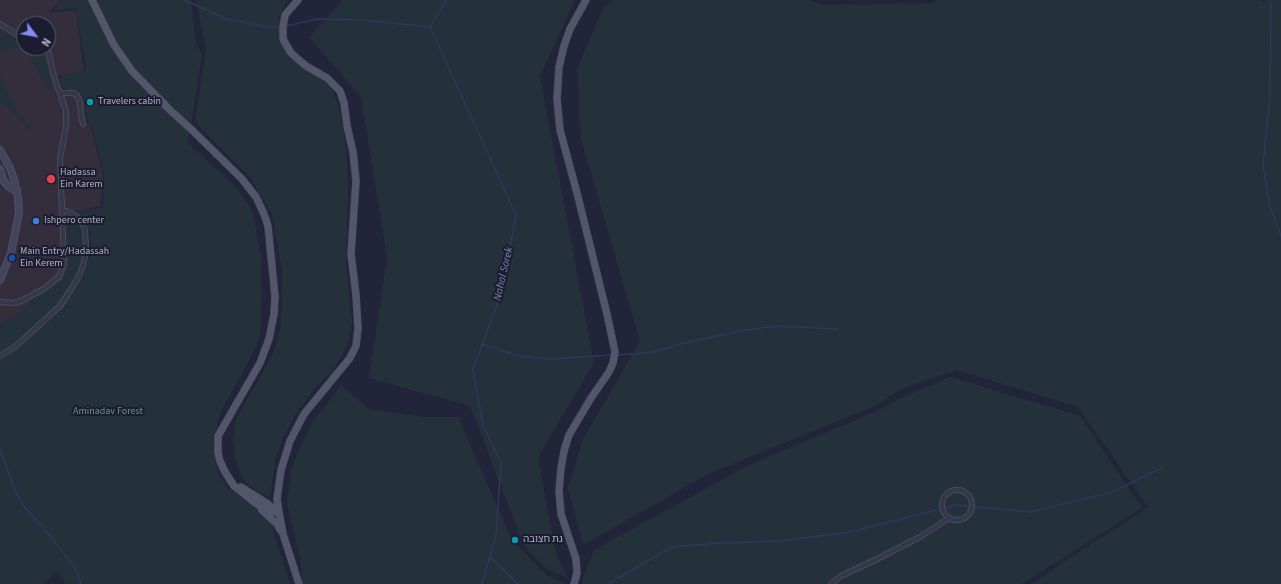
<!DOCTYPE html>
<html>
<head>
<meta charset="utf-8">
<style>
	body { margin:0 }
	#map { position:relative; width:1281px; height:584px; overflow:hidden; background:#22243a; font-family:"Source Sans 3",sans-serif }
	canvas { display:block }
	.north { position:absolute; left:16px; top:16px; width:40px; height:40px; box-sizing:border-box; background:#1b1c2f; border:1px solid #57586c; border-radius:50%; rotate:122deg; font-size:11px; font-weight:700; line-height:16px; text-align:center; color:#b0b1c7 }
	.north::after { content:''; display:block; margin:auto; width:14px; height:18px; background:#8489f8; clip-path:polygon(50% 0,100% 100%,50% 72%,0 100%) }
</style>
</head>
<body>
<div id="map">
<canvas width="1281" height="584"></canvas>
<div class="north">N</div>
</div>
<script>
const c = document.querySelector('canvas').getContext('2d');
c.lineJoin = 'round';
function fillPath(path, color) {
  c.fillStyle = color;
  c.fill(path, 'evenodd');
}
function toPath(rows) {
  const path = new Path2D();
  for (const r of rows) {
    if (r.length === 3) {
      path.moveTo(r[0] + r[2], r[1]);
      path.arc(r[0], r[1], r[2], 0, 2 * Math.PI);
      continue;
    }
    path.moveTo(r[0], r[1]);
    for (let i = 2; i < r.length; i += 2) path.lineTo(r[i], r[i + 1]);
  }
  return path;
}
function stroke(path, color, width, dash) {
  c.strokeStyle = color;
  c.lineWidth = width;
  c.lineCap = dash ? 'butt' : 'round';
  c.setLineDash(dash || []);
  c.stroke(path);
}
function label(font, color, halo, rows, align = 'center') {
  c.font = font + ' "Source Sans 3","Noto Sans Hebrew",sans-serif';
  c.lineWidth = 4;
  c.setLineDash([]);
  c.textBaseline = 'middle';
  c.strokeStyle = halo;
  c.fillStyle = color;
  for (const [text, x, y, turn = 0] of rows) {
    c.save();
    c.translate(x, y);
    c.rotate((+turn || 0) * Math.PI / 180);
    c.textAlign = isNaN(turn) ? turn : align;
    if (halo) c.strokeText(text, 0, 0);
    c.fillText(text, 0, 0);
    c.restore();
  }
}
fillPath(toPath([
	[0,0,61,0,49,13,76,10,84,71,57,76,61,90,77,93,84,98,87,123,90,124,103,174,101,206,75,212,85,226,87,252,86,263,81,276,67,298,0,356],
	[24,24,48,24,48,48,24,48]
]), '#342d3c');
fillPath(toPath([
	[62,0,191,0,196,43,202,55,188,143,236,187,252,209,261,256,262,297,260,336,256,346,243,372,221,411,213,440,216,464,219,474,228,489,248,502,256,509,273,520,274,534,290,584,66,584,56,572,44,584,0,584,0,359,6,355,48,321,67,301,75,289,82,278,88,263,91,245,89,229,76,212,103,207,104,174,91,124,88,122,84,97,78,91,63,89,59,76,86,70,76,8,53,11],
	[196,0,289,0,284,6,279,17,279,31,283,43,289,53,303,69,322,79,332,89,339,107,347,153,348,194,346,263,352,321,349,341,340,359,331,373,316,387,297,412,282,439,275,461,270,498,258,492,244,481,237,466,233,441,236,419,273,354,281,326,282,269,272,214,249,176,208,136,195,121,206,50],
	[343,0,575,0,540,76,594,363,538,457,556,554,568,578,547,569,524,546,470,406,369,378,387,258,361,97,309,37],
	[612,0,809,0,823,5,933,3,937,0,1260,0,1264,2,1266,0,1281,0,1281,584,1031,584,1148,507,1078,407,957,370,901,389,875,406,708,474,583,545,568,488,583,439,640,341,581,139,577,69,604,6],
	[0,31,20,39,24,43,24,48,29,48,43,58,47,63,53,91,46,87,40,77,30,56,20,48,13,47,0,53],
	[0,72,7,94,16,109,34,134,0,102],
	[66,215,72,217,80,224,84,236,85,246,82,265,77,277,60,301,48,314,15,344,0,354,0,324,4,321,22,311,27,307,31,300,38,296,53,286,62,279,68,270,69,262,67,236],
	[950,377,1080,416,1142,508,1022,584,583,584,583,578,594,550,749,465,879,410,905,396],
	[341,385,369,409,425,417,459,417,465,433,512,540,546,575,567,584,303,584,300,559,287,503,292,467,301,445,313,422]
]), '#24313b');
stroke(toPath([
	[185,0,226,19,273,28,280,27],
	[446,0,430,27,516,215,502,291,473,369,483,425,501,463,496,535,482,584],
	[1270,0,1271,12,1270,97,1263,165,1270,207,1281,236],
	[286,26,318,19,363,20,430,27],
	[482,344,518,356,551,359,612,355],
	[618,355,653,352,686,343,734,332,776,326,838,329],
	[0,449,15,491,25,508,41,525,75,567,81,584],
	[490,557,518,584],
	[608,584,672,547,720,543,780,541,850,532,956,505,1031,512,1112,492,1162,468]
]), '#32355d', 1.5);
const street = toPath([
	[0,24,24,39],
	[60,93,73,93,77,95,80,102,81,116,83,124],
	[0,302,14,303,21,301,42,290,59,277,64,263,60,158,66,126,66,111,53,73,48,49,42,48],
	[0,356,16,346,60,306,72,288,79,276,84,263,86,246,85,230,82,223,76,216,67,211,63,211],
	[957,505,15],
	[831,584,841,576,875,560,920,537,949,518]
]);
const secondary = toPath([
	[0,150,10,168,14,179,18,198,19,213,11,253,0,280],
	[0,169,3,180,7,185,12,189,17,190]
]);
const primary = toPath([
	[92,0,114,45,132,71,171,111,192,130,242,179,256,197,264,214,268,226,275,296,274,314,269,339,260,363,218,436,218,453,220,461,225,472,234,486,258,505,272,512,279,512],
	[298,0,285,15,283,27,283,39,291,53,306,66,327,78,340,91,344,103,347,126,353,152,356,181,351,254,356,295,358,328,356,346,350,358,304,414,290,441,281,470,277,499,279,512,283,534,299,584],
	[241,487,268,504,278,512],
	[262,510,278,525,280,530],
	[574,584,577,573,576,559,561,514,559,491,561,468,564,451,569,435,591,398,609,372,613,363,615,352,607,314,577,193,560,130,557,99,559,67,564,46,570,29,586,0]
]);
stroke(street, '#505165', 6);
stroke(secondary, '#505165', 8);
stroke(primary, '#3f4054', 8);
stroke(street, '#35374b', 4.5);
stroke(secondary, '#43445e', 6);
stroke(primary, '#53556b', 7);
for (const [x, y, r, color] of [
	[90,102,4,"#0f9aa8"],
	[51,179,5,"#e0444e"],
	[36,221,4,"#3f7fe0"],
	[12,258,4,"#1a4fb4"],
	[515,540,4,"#0f9aa8"]
]) {
  const dot = new Path2D();
  dot.arc(x, y, r, 0, 2 * Math.PI);
  c.fillStyle = color;
  c.fill(dot);
  stroke(dot, '#1b1c2f', 1.5);
}
label('10px', '#b0b1c7', '#1b1c2f', [
	["Travelers cabin",98,102],
	["Hadassa",60,173],
	["Ein Karem",60,185],
	["Ishpero center",44,221],
	["Main Entry/Hadassah",20,252],
	["Ein Kerem",20,264],
	["גת חצובה",523,540]
], 'left');
label('10px', '#679883', '#1b1c2f', [
	["Aminadav Forest",108,412]
]);
label('italic 11px', '#8084b3', '#1b1c2f', [
	["Nahal Sorek",504,274,-77]
]);
</script>
</body>
</html>
